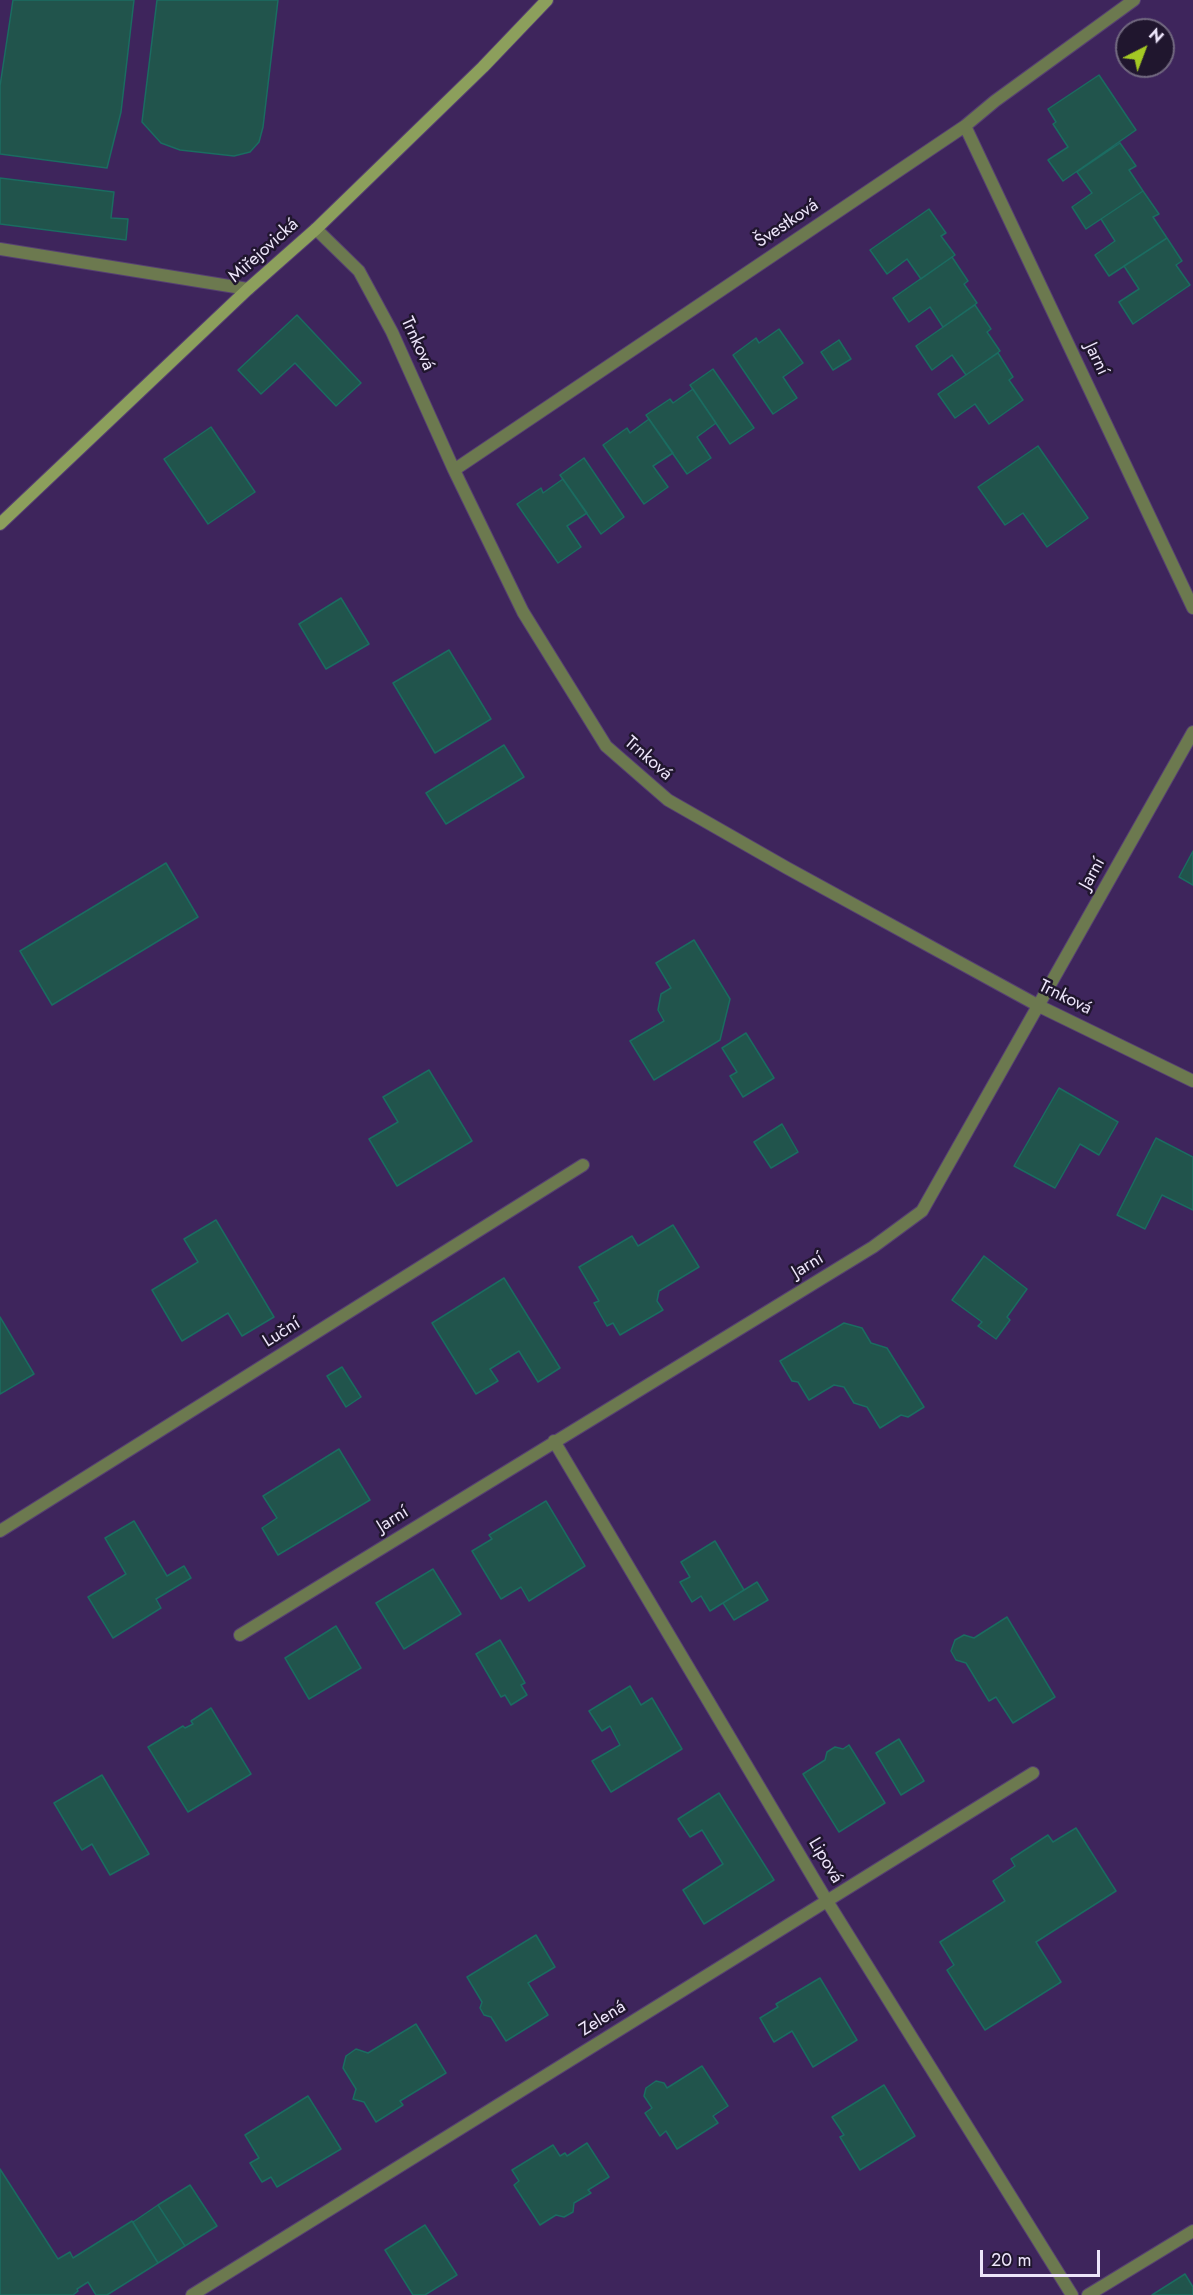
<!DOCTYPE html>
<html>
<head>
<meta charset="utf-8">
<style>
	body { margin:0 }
	#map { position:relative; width:1193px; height:2295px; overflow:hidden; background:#3e255c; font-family:Jost,sans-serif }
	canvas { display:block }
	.north { position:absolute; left:1115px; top:18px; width:60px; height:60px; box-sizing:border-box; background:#20162e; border:2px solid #726980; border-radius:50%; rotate:42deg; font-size:16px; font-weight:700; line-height:24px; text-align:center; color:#ede5fa }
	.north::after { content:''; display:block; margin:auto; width:21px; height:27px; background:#a4c824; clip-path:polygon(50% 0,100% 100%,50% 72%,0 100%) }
	.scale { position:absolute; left:980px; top:2250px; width:120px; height:27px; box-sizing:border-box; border:3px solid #ede5fa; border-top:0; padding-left:8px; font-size:18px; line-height:21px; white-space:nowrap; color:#ede5fa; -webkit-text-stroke:4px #20162e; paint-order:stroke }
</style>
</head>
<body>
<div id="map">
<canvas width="1193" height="2295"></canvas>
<div class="north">N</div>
<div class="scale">20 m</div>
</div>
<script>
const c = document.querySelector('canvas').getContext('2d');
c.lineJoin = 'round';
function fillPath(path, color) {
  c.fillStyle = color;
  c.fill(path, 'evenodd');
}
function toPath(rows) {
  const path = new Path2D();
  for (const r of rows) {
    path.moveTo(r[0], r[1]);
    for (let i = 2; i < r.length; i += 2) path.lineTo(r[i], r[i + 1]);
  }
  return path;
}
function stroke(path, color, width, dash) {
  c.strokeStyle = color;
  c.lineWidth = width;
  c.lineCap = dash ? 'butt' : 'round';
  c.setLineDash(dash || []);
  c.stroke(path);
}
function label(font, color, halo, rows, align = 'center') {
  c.font = font + ' Jost,sans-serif';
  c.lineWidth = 5;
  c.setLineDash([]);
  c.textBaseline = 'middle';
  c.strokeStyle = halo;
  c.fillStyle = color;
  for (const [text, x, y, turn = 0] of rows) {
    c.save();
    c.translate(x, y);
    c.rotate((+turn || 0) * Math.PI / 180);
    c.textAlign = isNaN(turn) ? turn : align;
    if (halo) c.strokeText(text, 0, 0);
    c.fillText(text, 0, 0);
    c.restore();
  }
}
const building = toPath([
	[13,0,134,0,121,112,107,168,0,154,0,86,13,0],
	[157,0,278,0,263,127,259,142,250,152,234,156,180,150,161,143,142,122,157,0],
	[1099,75,1136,130,1063,181,1048,160,1068,147,1053,124,1056,122,1048,109,1099,75],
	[1120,143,1136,166,1129,170,1143,191,1086,229,1072,207,1092,193,1077,172,1120,143],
	[0,178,114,192,111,218,128,219,126,240,0,224,0,178],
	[1143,191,1159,214,1153,217,1167,238,1109,276,1095,255,1115,241,1101,219,1143,191],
	[929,209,946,233,941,236,955,255,921,279,907,259,887,274,870,250,929,209],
	[1167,238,1182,261,1176,265,1190,285,1133,324,1119,302,1139,289,1124,266,1167,238],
	[952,257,968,281,964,284,977,303,943,327,930,307,909,322,893,298,952,257],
	[975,305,991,329,987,332,1000,351,966,375,952,355,932,370,916,346,975,305],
	[297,315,361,383,336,406,295,363,261,394,238,370,297,315],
	[779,329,803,363,783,377,797,398,773,414,733,355,756,338,759,343,779,329],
	[839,340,851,359,833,370,821,352,839,340],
	[998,353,1013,377,1009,380,1023,400,989,424,975,404,955,418,938,394,998,353],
	[713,369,754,428,730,444,690,385,713,369],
	[693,389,716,423,697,437,711,458,687,474,646,415,670,399,673,403,693,389],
	[649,419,673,453,653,466,668,487,644,504,603,445,627,428,630,433,649,419],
	[211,427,255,492,208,524,164,459,211,427],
	[1038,446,1088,518,1047,547,1023,513,1005,525,978,487,1038,446],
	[584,458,624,517,601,534,560,475,584,458],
	[563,479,587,513,567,526,581,547,558,563,517,504,541,488,543,493,563,479],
	[341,598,369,644,326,669,299,624,341,598],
	[449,650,491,719,435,753,393,683,449,650],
	[504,745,524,777,446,824,426,793,504,745],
	[1193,851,1193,885,1179,877,1193,851],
	[166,863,198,917,52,1005,20,951,166,863],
	[694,940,730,999,720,1040,654,1080,630,1041,664,1021,658,1010,661,994,671,988,656,963,694,940],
	[746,1033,774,1078,743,1097,730,1076,737,1072,722,1048,746,1033],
	[429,1070,472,1141,397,1186,369,1139,398,1122,383,1097,429,1070],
	[1059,1088,1118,1122,1099,1155,1080,1144,1055,1188,1014,1166,1059,1088],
	[782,1124,798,1152,771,1168,754,1142,782,1124],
	[1156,1138,1193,1157,1193,1210,1162,1195,1145,1229,1117,1215,1156,1138],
	[216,1220,274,1317,242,1336,228,1313,182,1341,152,1290,198,1262,184,1239,216,1220],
	[673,1225,699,1267,659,1291,657,1301,663,1310,620,1335,613,1323,607,1326,594,1303,599,1301,579,1267,632,1236,638,1246,673,1225],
	[984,1256,1027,1289,1007,1317,1010,1320,996,1339,978,1326,982,1322,952,1300,984,1256],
	[504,1278,560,1368,538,1382,519,1351,490,1369,498,1381,476,1394,432,1323,504,1278],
	[0,1317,34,1374,0,1394,0,1317],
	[844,1323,862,1328,871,1343,887,1348,924,1407,908,1417,901,1415,880,1428,867,1407,854,1403,844,1387,834,1385,809,1400,798,1382,792,1381,780,1361,844,1323],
	[342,1367,361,1397,346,1407,327,1376,342,1367],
	[339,1449,370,1500,278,1555,262,1528,277,1518,263,1496,339,1449],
	[546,1501,585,1566,529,1601,521,1587,501,1599,472,1551,492,1539,489,1535,546,1501],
	[134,1521,167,1576,184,1566,191,1578,156,1599,161,1608,113,1638,88,1597,126,1574,105,1538,134,1521],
	[715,1541,744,1590,710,1611,701,1596,692,1602,680,1582,690,1577,681,1562,715,1541],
	[433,1569,461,1614,404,1649,376,1603,433,1569],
	[757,1582,768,1600,734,1620,723,1603,757,1582],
	[1007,1617,1055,1697,1013,1723,996,1697,989,1701,966,1663,956,1660,951,1651,955,1640,964,1635,974,1638,1007,1617],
	[336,1626,361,1668,309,1699,285,1658,336,1626],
	[500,1640,525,1683,521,1685,527,1695,511,1705,505,1695,501,1697,476,1654,500,1640],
	[630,1686,641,1705,652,1698,682,1749,611,1792,592,1761,620,1745,610,1726,602,1731,589,1711,630,1686],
	[211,1708,251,1774,188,1812,148,1747,183,1726,185,1728,193,1724,191,1721,211,1708],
	[899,1739,924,1781,901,1795,876,1753,899,1739],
	[849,1745,885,1803,839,1832,803,1774,825,1760,827,1752,835,1747,843,1749,849,1745],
	[102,1775,149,1854,110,1875,92,1844,82,1850,54,1803,102,1775],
	[719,1793,774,1880,704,1924,683,1890,723,1864,702,1830,690,1837,678,1819,719,1793],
	[1076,1828,1116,1891,1036,1942,1061,1982,985,2030,947,1970,954,1965,940,1942,1005,1901,993,1881,1015,1866,1011,1859,1048,1835,1053,1842,1076,1828],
	[536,1935,555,1967,528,1983,548,2015,506,2041,491,2017,484,2015,480,2008,482,2002,467,1977,536,1935],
	[820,1978,857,2040,813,2067,792,2031,774,2042,760,2018,778,2007,776,2004,820,1978],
	[416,2024,446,2073,400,2101,403,2105,376,2122,364,2102,353,2099,356,2089,343,2068,346,2056,356,2049,368,2053,416,2024],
	[702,2066,728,2106,713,2116,718,2123,677,2149,666,2131,660,2136,645,2113,652,2108,644,2096,646,2088,656,2081,664,2083,667,2088,702,2066],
	[884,2085,915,2136,860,2170,840,2137,844,2135,832,2117,884,2085],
	[308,2096,341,2149,277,2187,271,2177,262,2182,250,2163,259,2158,245,2135,308,2096],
	[587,2143,609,2177,588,2190,591,2193,574,2203,573,2212,564,2217,556,2215,540,2225,514,2185,519,2181,512,2170,553,2145,560,2156,565,2153,567,2156,587,2143],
	[0,2169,58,2259,70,2252,73,2258,132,2221,158,2263,107,2295,96,2295,88,2282,77,2289,78,2291,73,2295,0,2295,0,2169],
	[190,2185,217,2226,185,2246,158,2205,190,2185],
	[158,2205,185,2246,158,2263,133,2222,158,2205],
	[425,2225,457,2275,425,2295,413,2295,385,2250,425,2225],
	[1185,2274,1193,2287,1193,2295,1152,2295,1185,2274]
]);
fillPath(building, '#21544c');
stroke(building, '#1b6c61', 1.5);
const lane = toPath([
	[0,249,248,289]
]);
const street = toPath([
	[965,126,1193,608],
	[316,229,359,271,392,332,454,470,523,612,606,746,668,800,787,868,1039,1006,1193,1081],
	[454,470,965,126,995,101,1134,0],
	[554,1441,827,1901,1072,2295],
	[0,1531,583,1165],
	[240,1635,873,1247,922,1211,1193,732],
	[192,2295,1033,1773],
	[1088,2295,1193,2231]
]);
const secondary = toPath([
	[0,524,248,289,316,229,483,67,547,0]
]);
stroke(lane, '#564072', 14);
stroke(street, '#564072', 14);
stroke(secondary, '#564072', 14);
stroke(lane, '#6c794f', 12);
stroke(street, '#6c794f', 12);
stroke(secondary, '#8c9f5c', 12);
label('18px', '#ede5fa', '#20162e', [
	["Švestková",787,224,-34],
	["Miřejovická",264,251,-42],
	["Trnková",417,344,65],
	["Jarní",1096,359,65],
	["Trnková",648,759,41],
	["Jarní",1093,874,-61],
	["Trnková",1065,998,26],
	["Jarní",808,1266,-31],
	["Luční",282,1333,-32],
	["Jarní",393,1520,-32],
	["Lipová",825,1861,59],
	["Zelená",603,2019,-32]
]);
</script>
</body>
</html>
